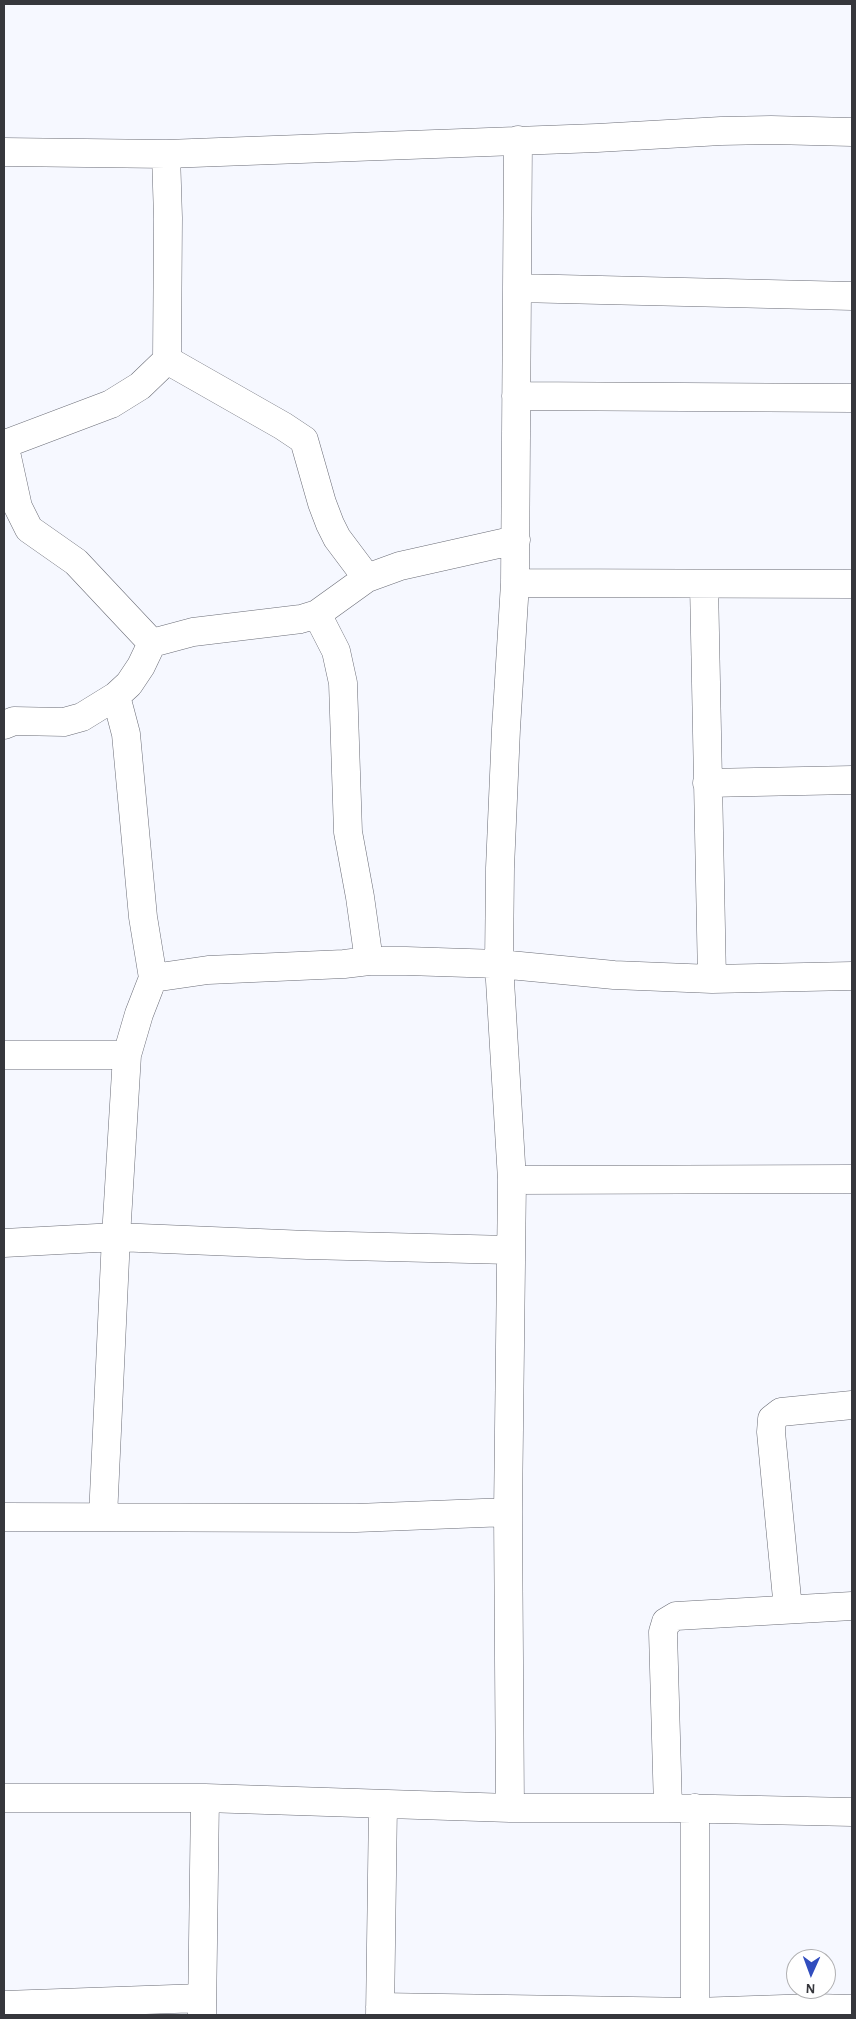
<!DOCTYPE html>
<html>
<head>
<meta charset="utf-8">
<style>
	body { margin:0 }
	#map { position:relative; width:856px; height:2019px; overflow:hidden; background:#f6f8ff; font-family:"Alegreya Sans",sans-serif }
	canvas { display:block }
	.frame { position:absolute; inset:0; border:5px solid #36373c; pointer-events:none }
	.north { position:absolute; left:786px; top:1949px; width:50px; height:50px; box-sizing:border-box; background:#fff; border:1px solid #afafb1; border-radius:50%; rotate:182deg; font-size:14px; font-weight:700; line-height:20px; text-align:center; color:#36373c }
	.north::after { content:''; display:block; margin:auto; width:18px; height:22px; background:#314dbe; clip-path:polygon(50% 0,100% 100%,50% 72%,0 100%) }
</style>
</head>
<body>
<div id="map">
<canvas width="856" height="2019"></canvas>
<div class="frame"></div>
<div class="north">N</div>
</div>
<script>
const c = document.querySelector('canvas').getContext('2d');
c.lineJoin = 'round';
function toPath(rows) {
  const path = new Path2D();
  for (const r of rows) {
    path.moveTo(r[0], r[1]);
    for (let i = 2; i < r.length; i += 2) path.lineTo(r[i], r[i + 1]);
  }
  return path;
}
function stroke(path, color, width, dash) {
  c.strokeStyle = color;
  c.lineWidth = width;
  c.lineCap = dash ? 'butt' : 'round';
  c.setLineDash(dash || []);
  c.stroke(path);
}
const minor = toPath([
	[4,152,166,154,597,138,721,131,771,130,852,132],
	[517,288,852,296],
	[167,360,283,426,304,440,322,503,330,524,337,538,367,578],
	[516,396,852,398],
	[4,443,18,507,29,529,76,562,152,643],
	[5,444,111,404,140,386,167,360,168,218,166,154],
	[515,583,852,584],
	[704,584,712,979],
	[317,614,336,651,343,683,348,832,360,897,369,961],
	[4,725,14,721,64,722,82,717,116,696,129,684,141,666,152,643,193,632,301,619,317,614,367,578,400,566,516,540],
	[707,783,852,780],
	[153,978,208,970,344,964,369,961,406,961,499,964,614,975,712,979,852,976],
	[4,1055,127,1055],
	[512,1180,852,1179],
	[4,1243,116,1237,307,1245,510,1250],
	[4,1517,356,1518,508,1512],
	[103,1517,116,1237,127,1055,139,1014,153,978,143,917,126,734,116,696],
	[788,1609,771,1432,772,1419,781,1412,852,1405],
	[4,1798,205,1798,510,1808,668,1808,852,1812],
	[510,1808,508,1512,512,1180,499,964,500,868,506,729,515,583,518,140],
	[668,1808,663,1632,666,1622,676,1616,852,1606],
	[695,1808,695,2015],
	[4,2005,202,1998],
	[380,2007,695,2012,814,2008,852,2009],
	[202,2015,205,1798],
	[380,2015,383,1805]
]);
stroke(minor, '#6a6c76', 29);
stroke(minor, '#fff', 28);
</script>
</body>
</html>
